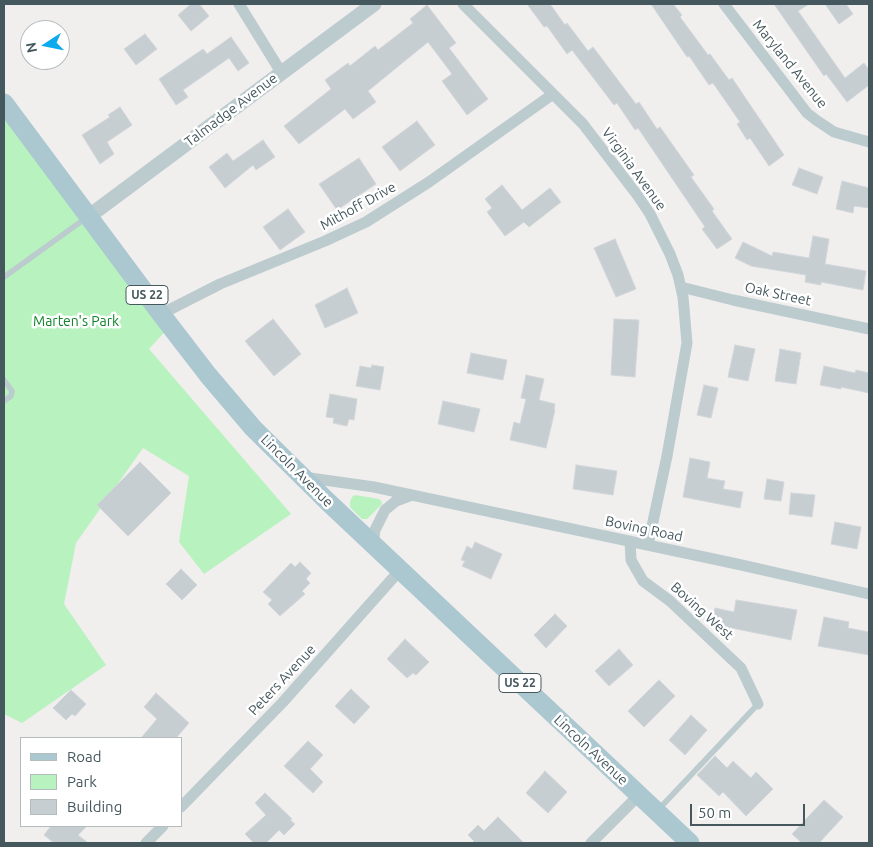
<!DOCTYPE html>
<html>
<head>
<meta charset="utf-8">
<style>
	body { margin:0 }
	#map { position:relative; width:873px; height:847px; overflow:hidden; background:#f1eeee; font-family:Ubuntu,sans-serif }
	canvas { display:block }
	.frame { position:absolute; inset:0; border:5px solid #45585d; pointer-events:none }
	.legend { position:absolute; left:20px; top:737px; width:162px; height:90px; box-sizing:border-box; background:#fff; border:1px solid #b5bcbe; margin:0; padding:6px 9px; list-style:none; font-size:15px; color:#45585d }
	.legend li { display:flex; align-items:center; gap:10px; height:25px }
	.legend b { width:25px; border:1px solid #b5bcbe }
	.north { position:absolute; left:20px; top:20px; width:50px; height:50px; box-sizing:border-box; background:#fff; border:1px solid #b5bcbe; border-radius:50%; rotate:259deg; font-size:14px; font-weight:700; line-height:20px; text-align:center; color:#45585d }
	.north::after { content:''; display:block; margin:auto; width:18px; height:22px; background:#0cabed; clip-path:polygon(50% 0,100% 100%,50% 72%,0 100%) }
	.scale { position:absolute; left:690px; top:804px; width:115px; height:22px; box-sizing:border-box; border:2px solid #45585d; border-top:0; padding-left:6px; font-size:15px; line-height:18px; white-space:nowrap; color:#45585d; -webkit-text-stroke:4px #fff; paint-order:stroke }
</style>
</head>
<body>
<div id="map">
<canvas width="873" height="847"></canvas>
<div class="frame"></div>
<ul class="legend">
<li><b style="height:6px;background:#abc7cf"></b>Road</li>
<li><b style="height:14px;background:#b8f2bf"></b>Park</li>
<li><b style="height:14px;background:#c7ced1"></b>Building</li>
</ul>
<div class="north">N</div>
<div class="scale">50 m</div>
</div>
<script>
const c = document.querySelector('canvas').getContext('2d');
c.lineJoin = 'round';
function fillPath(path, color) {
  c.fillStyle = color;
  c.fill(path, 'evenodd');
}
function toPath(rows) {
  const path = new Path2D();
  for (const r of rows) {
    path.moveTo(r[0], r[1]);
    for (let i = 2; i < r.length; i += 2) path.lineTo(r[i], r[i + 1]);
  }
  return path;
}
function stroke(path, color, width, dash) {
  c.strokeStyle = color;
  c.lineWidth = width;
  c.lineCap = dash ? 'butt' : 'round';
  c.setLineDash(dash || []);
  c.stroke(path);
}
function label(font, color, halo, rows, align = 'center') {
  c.font = font + ' Ubuntu,sans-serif';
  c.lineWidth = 5;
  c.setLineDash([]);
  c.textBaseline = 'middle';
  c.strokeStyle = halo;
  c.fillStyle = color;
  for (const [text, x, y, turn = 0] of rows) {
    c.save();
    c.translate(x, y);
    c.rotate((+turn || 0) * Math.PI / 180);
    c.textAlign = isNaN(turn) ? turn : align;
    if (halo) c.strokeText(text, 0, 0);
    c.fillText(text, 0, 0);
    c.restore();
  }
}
fillPath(toPath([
	[4,103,170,326,149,349,291,514,204,574,179,542,189,476,143,448,76,543,64,604,106,665,22,723,4,714],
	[355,495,379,499,381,501,382,504,367,519,362,519,350,507,350,502,352,497]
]), '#b8f2bf');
const building = toPath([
	[191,4,199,4,209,16,191,31,178,15,191,4],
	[527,4,550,4,565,25,567,23,588,51,593,47,636,104,639,102,657,129,660,127,694,175,691,177,714,209,712,211,732,239,717,249,702,229,705,227,638,128,635,130,617,103,614,105,572,50,567,54,547,26,544,27,527,4],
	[651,4,673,4,682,15,680,17,708,55,710,54,729,80,732,78,784,155,769,166,750,138,747,140,737,124,740,122,713,83,709,85,689,56,687,57,651,4],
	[774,4,809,4,798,11,845,78,864,63,869,70,869,85,847,102,826,74,824,76,774,4],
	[825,4,846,4,853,14,839,24,825,4],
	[427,5,456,43,449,48,488,99,467,115,442,81,452,74,428,42,368,91,376,102,353,119,345,109,299,144,284,126,331,89,325,80,348,63,350,66,375,46,378,50,413,23,410,19,427,5],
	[145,34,157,49,136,65,124,49,145,34],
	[231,37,249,63,238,71,229,58,183,90,188,97,176,105,159,79,203,49,207,54,231,37],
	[120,107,132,125,107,142,114,154,100,164,82,135,110,117,108,115,120,107],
	[417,121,435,145,400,171,382,147,417,121],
	[263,140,275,157,256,170,253,165,225,188,209,167,227,153,233,161,263,140],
	[359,158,376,184,337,210,319,184,359,158],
	[799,168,823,177,817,194,792,185,799,168],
	[842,181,869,188,869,208,854,206,853,213,836,209,842,181],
	[502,185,522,210,550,188,561,202,529,227,524,222,505,236,487,212,492,208,485,199,502,185],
	[288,209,305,232,280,250,263,227,288,209],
	[813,236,829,239,825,264,866,271,863,290,821,282,821,285,805,282,806,275,751,266,735,258,743,242,772,256,773,252,809,258,813,236],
	[615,239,636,289,616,297,594,248,615,239],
	[347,288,358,313,325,328,315,305,347,288],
	[273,319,301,354,274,376,245,341,273,319],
	[614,319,639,320,635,377,611,375,614,319],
	[735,345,755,349,748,381,728,377,735,345],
	[780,349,801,353,796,384,775,381,780,349],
	[471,353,507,360,503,380,467,373,471,353],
	[372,365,384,367,380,390,356,386,360,366,371,368,372,365],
	[824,366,855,373,856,370,869,373,869,393,841,387,841,389,820,385,824,366],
	[526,375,544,379,539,400,555,404,554,410,555,410,546,448,510,440,514,422,520,424,526,399,521,398,526,375],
	[704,385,718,388,711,418,697,415,704,385],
	[330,394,357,399,354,420,349,419,347,426,333,423,334,418,326,417,330,394],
	[443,401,480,409,474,432,438,424,443,401],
	[690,458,710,462,707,478,725,481,723,489,743,492,740,508,683,497,690,458],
	[140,462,171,493,128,536,97,505,140,462],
	[576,465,617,471,613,495,573,489,576,465],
	[767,479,784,482,781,501,764,499,767,479],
	[791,493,815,495,812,517,789,514,791,493],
	[835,522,861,527,857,549,831,544,835,522],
	[475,542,502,554,491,579,462,566,465,561,461,560,467,546,472,549,475,542],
	[300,562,311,573,306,579,310,583,302,591,305,594,280,616,268,604,272,600,263,592,291,563,295,567,300,562],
	[181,569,197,585,182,600,166,584,181,569],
	[736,600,797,610,791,640,712,624,715,608,734,612,736,600],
	[555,614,567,626,546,648,534,635,555,614],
	[824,617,849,622,848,628,869,632,869,655,818,646,824,617],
	[405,639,429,662,416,675,413,673,407,678,387,659,405,639],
	[619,649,633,665,609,686,595,671,619,649],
	[659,680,675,696,644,727,628,711,659,680],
	[351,689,370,707,354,724,335,706,351,689],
	[71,690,86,704,75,716,72,714,66,720,53,708,71,690],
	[156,693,189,723,176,738,141,738,157,719,144,707,156,693],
	[691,715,707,730,685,755,669,740,691,715],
	[308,741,323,755,310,769,323,782,313,793,284,766,308,741],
	[715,756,727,768,733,761,751,778,756,772,773,789,746,816,723,792,719,796,697,775,715,756],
	[545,771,567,792,548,813,526,793,545,771],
	[265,793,292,819,290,820,295,824,284,835,279,830,266,843,254,843,245,834,266,815,255,803,265,793],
	[824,800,843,817,819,843,802,843,792,834,824,800],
	[498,817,524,843,472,843,474,841,468,835,478,825,484,831,498,817],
	[51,826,87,826,78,835,88,843,54,843,44,835,51,826]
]);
fillPath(building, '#c7ced1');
stroke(building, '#d1d6da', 1);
stroke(toPath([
	[4,277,86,218],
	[4,380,12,391,11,396,4,401],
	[658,810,758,704]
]), '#bbcbce', 5.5);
stroke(toPath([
	[239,4,281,72],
	[463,4,583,124,638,196,650,214,670,254,678,275,683,297,687,343,667,456,648,545],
	[724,4,807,113,816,120,834,132,869,142],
	[681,287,733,300,869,329],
	[161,314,220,284,325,241,366,222,429,182,553,94],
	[303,477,374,487,737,564,869,594],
	[630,541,631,560,643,581,670,601,741,668,758,704],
	[373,544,375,530,385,510,396,501,412,495],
	[181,807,283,702,400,570],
	[146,843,163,826],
	[591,843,639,795]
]), '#bbcbce', 11);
stroke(toPath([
	[88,217,374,4]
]), '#bbcbce', 15);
stroke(toPath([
	[4,103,161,314,208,375,253,428,327,501,690,843]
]), '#abc7cf', 19);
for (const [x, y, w] of [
	[147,295,42],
	[520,683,42]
]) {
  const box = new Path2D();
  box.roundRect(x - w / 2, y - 9.5, w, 19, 4);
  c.fillStyle = '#fff';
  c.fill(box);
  stroke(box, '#45585d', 1);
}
label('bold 12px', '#45585d', null, [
	["US 22",147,295],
	["US 22",520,683]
]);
label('14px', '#45585d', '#fff', [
	["Maryland Avenue",790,64,51],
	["Talmadge Avenue",231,110,-37],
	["Virginia Avenue",634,169,54],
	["Mithoff Drive",358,206,-29],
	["Oak Street",778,294,12],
	["Lincoln Avenue",297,471,45],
	["Boving Road",644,529,12],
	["Boving West",702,611,42],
	["Peters Avenue",282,680,-47],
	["Lincoln Avenue",591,750,43]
]);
label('14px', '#10842a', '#fff', [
	["Marten's Park",76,321]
]);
</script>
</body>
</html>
